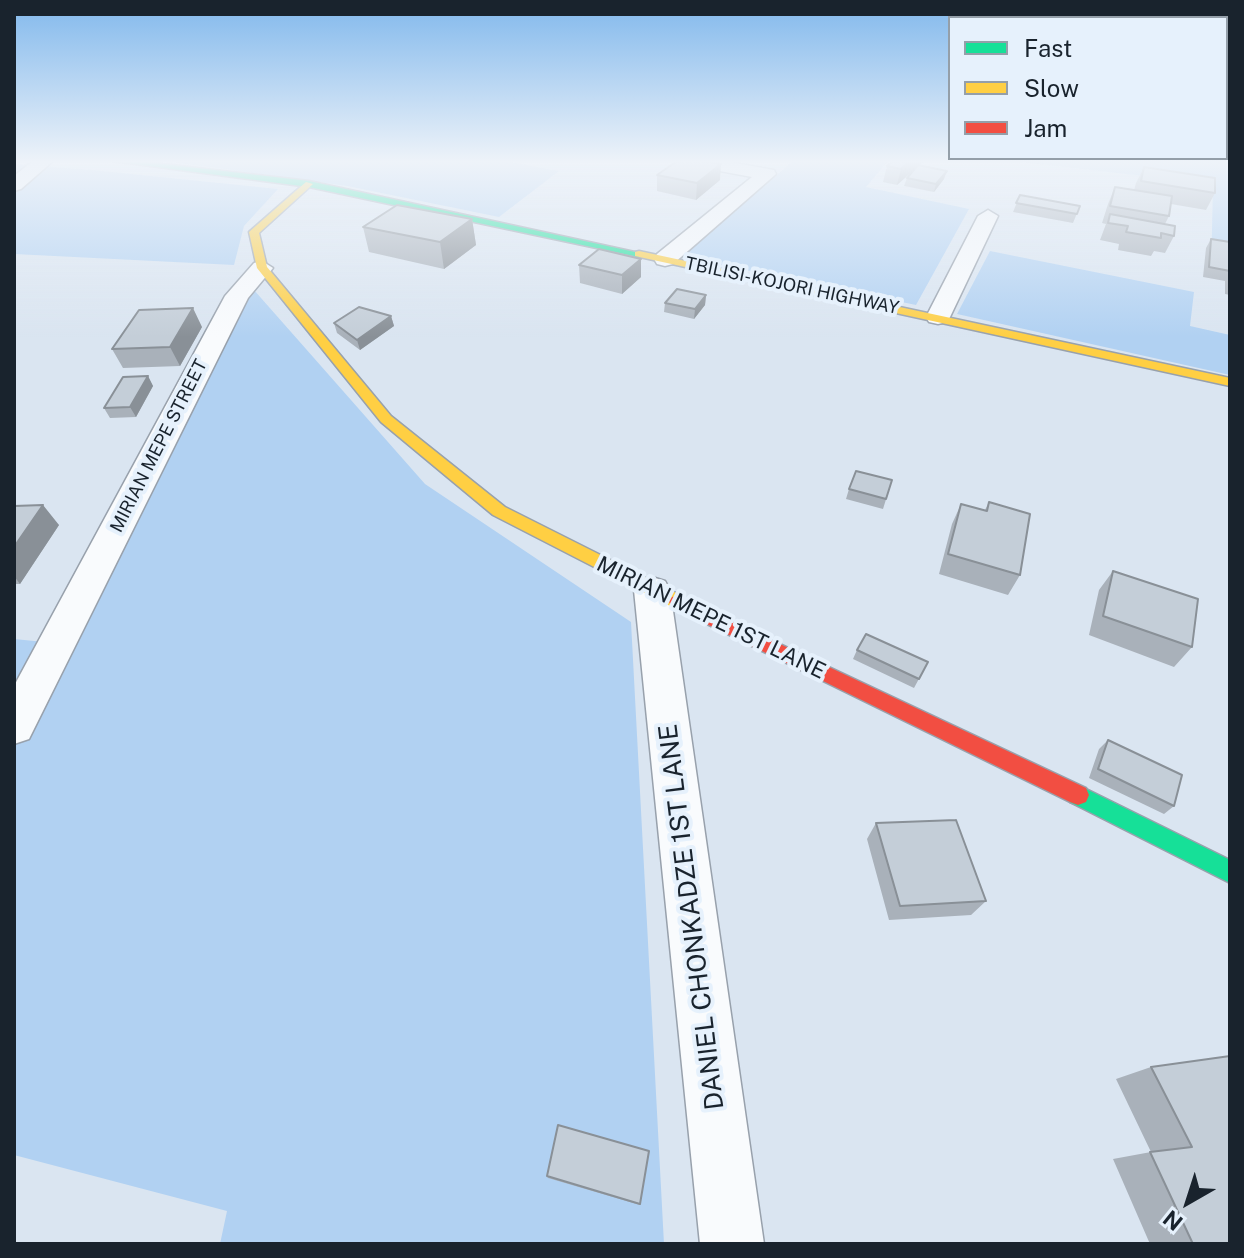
<!DOCTYPE html>
<html>
<head>
<meta charset="utf-8">
<style>
	body { margin:0 }
	#map { position:relative; width:1244px; height:1258px; overflow:hidden; background:#dae5f1; font-family:"Public Sans",sans-serif }
	canvas { display:block }
	.frame { position:absolute; inset:0; border:16px solid #19232d; pointer-events:none }
	.legend { position:absolute; left:948px; top:16px; width:280px; height:144px; box-sizing:border-box; background:#e6f1fc; border:2px solid #949fa9; margin:0; padding:10px 14px; list-style:none; font-size:24px; color:#19232d }
	.legend li { display:flex; align-items:center; gap:16px; height:40px }
	.legend b { width:40px; border:2px solid #949fa9 }
	.north { position:absolute; left:1148px; top:1162px; width:80px; height:80px; -webkit-text-stroke:6px #e6f1fc; paint-order:stroke; rotate:219deg; font-size:22px; font-weight:700; line-height:32px; text-align:center; color:#19232d }
	.north::after { content:''; display:block; margin:auto; width:28px; height:36px; background:#19232d; clip-path:polygon(50% 0,100% 100%,50% 72%,0 100%) }
</style>
</head>
<body>
<div id="map">
<canvas width="1244" height="1258"></canvas>
<div class="frame"></div>
<ul class="legend">
<li><b style="height:10px;background:#16e098"></b>Fast</li>
<li><b style="height:10px;background:#ffcf43"></b>Slow</li>
<li><b style="height:10px;background:#f24e42"></b>Jam</li>
</ul>
<div class="north">N</div>
</div>
<script>
const c = document.querySelector('canvas').getContext('2d');
c.lineJoin = 'round';
function fillPath(path, color) {
  c.fillStyle = color;
  c.fill(path, 'evenodd');
}
function toPath(rows) {
  const path = new Path2D();
  for (const r of rows) {
    path.moveTo(r[0], r[1]);
    for (let i = 2; i < r.length; i += 2) path.lineTo(r[i], r[i + 1]);
  }
  return path;
}
function stroke(path, color, width, dash) {
  c.strokeStyle = color;
  c.lineWidth = width;
  c.lineCap = dash ? 'butt' : 'round';
  c.setLineDash(dash || []);
  c.stroke(path);
}
function label(font, color, halo, rows, align = 'center') {
  c.font = font + ' "Public Sans",sans-serif';
  c.lineWidth = 8;
  c.setLineDash([]);
  c.textBaseline = 'middle';
  c.strokeStyle = halo;
  c.fillStyle = color;
  for (const [text, x, y, turn = 0] of rows) {
    c.save();
    c.translate(x, y);
    c.rotate((+turn || 0) * Math.PI / 180);
    c.textAlign = isNaN(turn) ? turn : align;
    if (halo) c.strokeText(text, 0, 0);
    c.fillText(text, 0, 0);
    c.restore();
  }
}
fillPath(toPath([
	[165,161,505,161,559,171,499,217,347,186],
	[793,161,888,161,866,187,969,209,916,305,682,257],
	[1013,161,1230,161,1230,277,1211,273,1213,184],
	[14,164,93,170,278,189,244,226,234,265,14,254],
	[990,251,1194,292,1190,326,1230,335,1230,375,957,314],
	[254,290,425,484,631,622,664,1244,220,1244,227,1211,14,1155,14,639,75,645,243,306]
]), '#b1d1f2');
const street = toPath([
	[33,161,53,161,21,189,14,191,14,176,33,161],
	[684,161,724,161,774,170,776,174,673,264,665,266,657,264,654,259,657,254,752,177,693,166,684,161],
	[988,210,998,216,950,317,947,322,938,324,929,322,926,317,978,216,988,210],
	[262,261,273,268,248,298,29,739,14,744,14,686,225,296,254,263,262,261],
	[652,577,665,581,670,590,764,1244,700,1244,634,590,639,581,652,577]
]);
const fast = toPath([
	[112,161,138,161,309,181,644,254,639,257,309,187,112,161],
	[1078,785,1230,860,1230,883,1070,802,1067,795,1070,788,1078,785]
]);
const slow = toPath([
	[306,182,313,184,259,233,267,267,391,416,505,507,684,597,687,602,684,607,672,607,493,515,381,422,257,268,249,232,306,182],
	[639,251,1230,378,1230,386,635,256,635,252,639,251]
]);
const jam = toPath([
	[678,596,1086,788,1089,795,1086,802,1078,805,1070,802,672,607,669,602,672,597,678,596]
]);
stroke(street, '#98a1ac', 3);
stroke(fast, '#98a1ac', 3);
stroke(slow, '#98a1ac', 3);
stroke(jam, '#98a1ac', 3);
fillPath(street, '#f9fbfd');
fillPath(fast, '#16e098');
fillPath(slow, '#ffcf43');
fillPath(jam, '#f24e42');
fillPath(toPath([
	[893,161,924,161,919,166,944,179,934,192,904,186,907,178,915,169,897,185,883,182,887,166],
	[1144,167,1215,193,1206,210,1171,204,1169,216,1165,224,1174,236,1165,253,1154,251,1151,256,1118,250,1119,244,1100,240,1106,224,1102,223,1108,204,1115,187,1134,190,1136,183],
	[657,175,720,180,696,200,657,191],
	[1020,195,1080,206,1073,223,1013,212],
	[472,219,476,245,444,269,369,252,363,227],
	[1211,239,1230,242,1230,295,1225,294,1225,281,1203,277,1206,248],
	[641,259,641,277,622,294,580,283,579,265],
	[706,295,705,305,694,319,664,312,665,303],
	[391,316,394,326,360,350,337,333,334,323],
	[202,327,180,366,123,368,112,349],
	[148,376,153,386,136,417,110,418,104,408],
	[892,480,883,509,846,499,849,489],
	[989,502,1020,575,1008,595,939,574,952,524,961,504,985,510],
	[14,506,59,525,20,584,14,584],
	[1113,571,1192,647,1174,667,1089,635,1099,590],
	[857,650,928,662,914,688,853,659],
	[1108,740,1174,806,1164,814,1089,778,1099,749],
	[876,823,986,901,971,915,889,920,867,839],
	[1230,1056,1230,1244,1150,1244,1113,1159,1151,1152,1116,1079,1151,1067],
	[649,1151,640,1205,548,1178,547,1176]
]), '#a9b1ba');
fillPath(toPath([
	[910,161,924,161,897,185,901,169],
	[721,164,720,180,696,200,697,183],
	[947,171,944,179,934,192,936,184],
	[472,219,476,245,444,269,440,242],
	[641,259,641,277,622,294,622,275],
	[706,295,705,305,694,319,695,309],
	[193,308,202,327,180,366,170,347],
	[391,316,394,326,360,350,357,340],
	[148,376,153,386,136,417,130,407],
	[43,505,59,525,20,584,14,576,14,547]
]), '#899097');
const building = toPath([
	[677,161,705,161,721,164,697,183,657,175,677,161],
	[893,161,910,161,901,169,887,166,893,161],
	[918,165,947,171,936,184,907,178,918,165],
	[1144,167,1215,178,1215,193,1141,181,1144,167],
	[1115,187,1172,196,1169,216,1110,206,1115,187],
	[1020,195,1080,206,1077,214,1016,203,1020,195],
	[397,205,472,219,440,242,363,227,397,205],
	[1110,214,1175,226,1174,236,1161,233,1161,238,1126,232,1128,226,1108,223,1110,214],
	[1211,239,1230,242,1230,271,1209,267,1211,239],
	[599,249,641,259,622,275,579,265,599,249],
	[677,289,706,295,695,309,665,303,677,289],
	[359,307,391,316,357,340,334,323,359,307],
	[193,308,170,347,112,349,139,310,193,308],
	[148,376,130,407,104,408,123,377,148,376],
	[856,471,892,480,886,499,849,489,856,471],
	[989,502,1030,514,1020,575,948,554,961,504,987,511,989,502],
	[43,505,14,547,14,506,43,505],
	[1113,571,1198,599,1192,647,1103,616,1113,571],
	[866,634,928,662,919,679,857,650,866,634],
	[1108,740,1182,775,1174,806,1098,769,1108,740],
	[956,820,986,901,900,906,876,823,956,820],
	[1230,1056,1230,1244,1193,1244,1150,1152,1192,1147,1151,1067,1230,1056],
	[558,1125,649,1151,640,1204,547,1176,558,1125]
]);
fillPath(building, '#c4ced8');
stroke(building, '#899097', 2);
const sky = c.createLinearGradient(0, 0, 0, 337);
sky.addColorStop(0, '#81b8ec');
sky.addColorStop(0.48, '#eef3f9');
sky.addColorStop(1, '#eef3f900');
c.fillStyle = sky;
c.fillRect(0, 0, 1244, 337);
label('18px', '#19232d', '#e6f1fc', [
	["TBILISI-KOJORI HIGHWAY",792,286,12],
	["MIRIAN MEPE STREET",159,446,-63]
]);
label('22px', '#19232d', '#e6f1fc', [
	["MIRIAN MEPE 1ST LANE",711,618,26]
]);
label('26px', '#19232d', '#e6f1fc', [
	["DANIEL CHONKADZE 1ST LANE",692,917,-97]
]);
</script>
</body>
</html>
